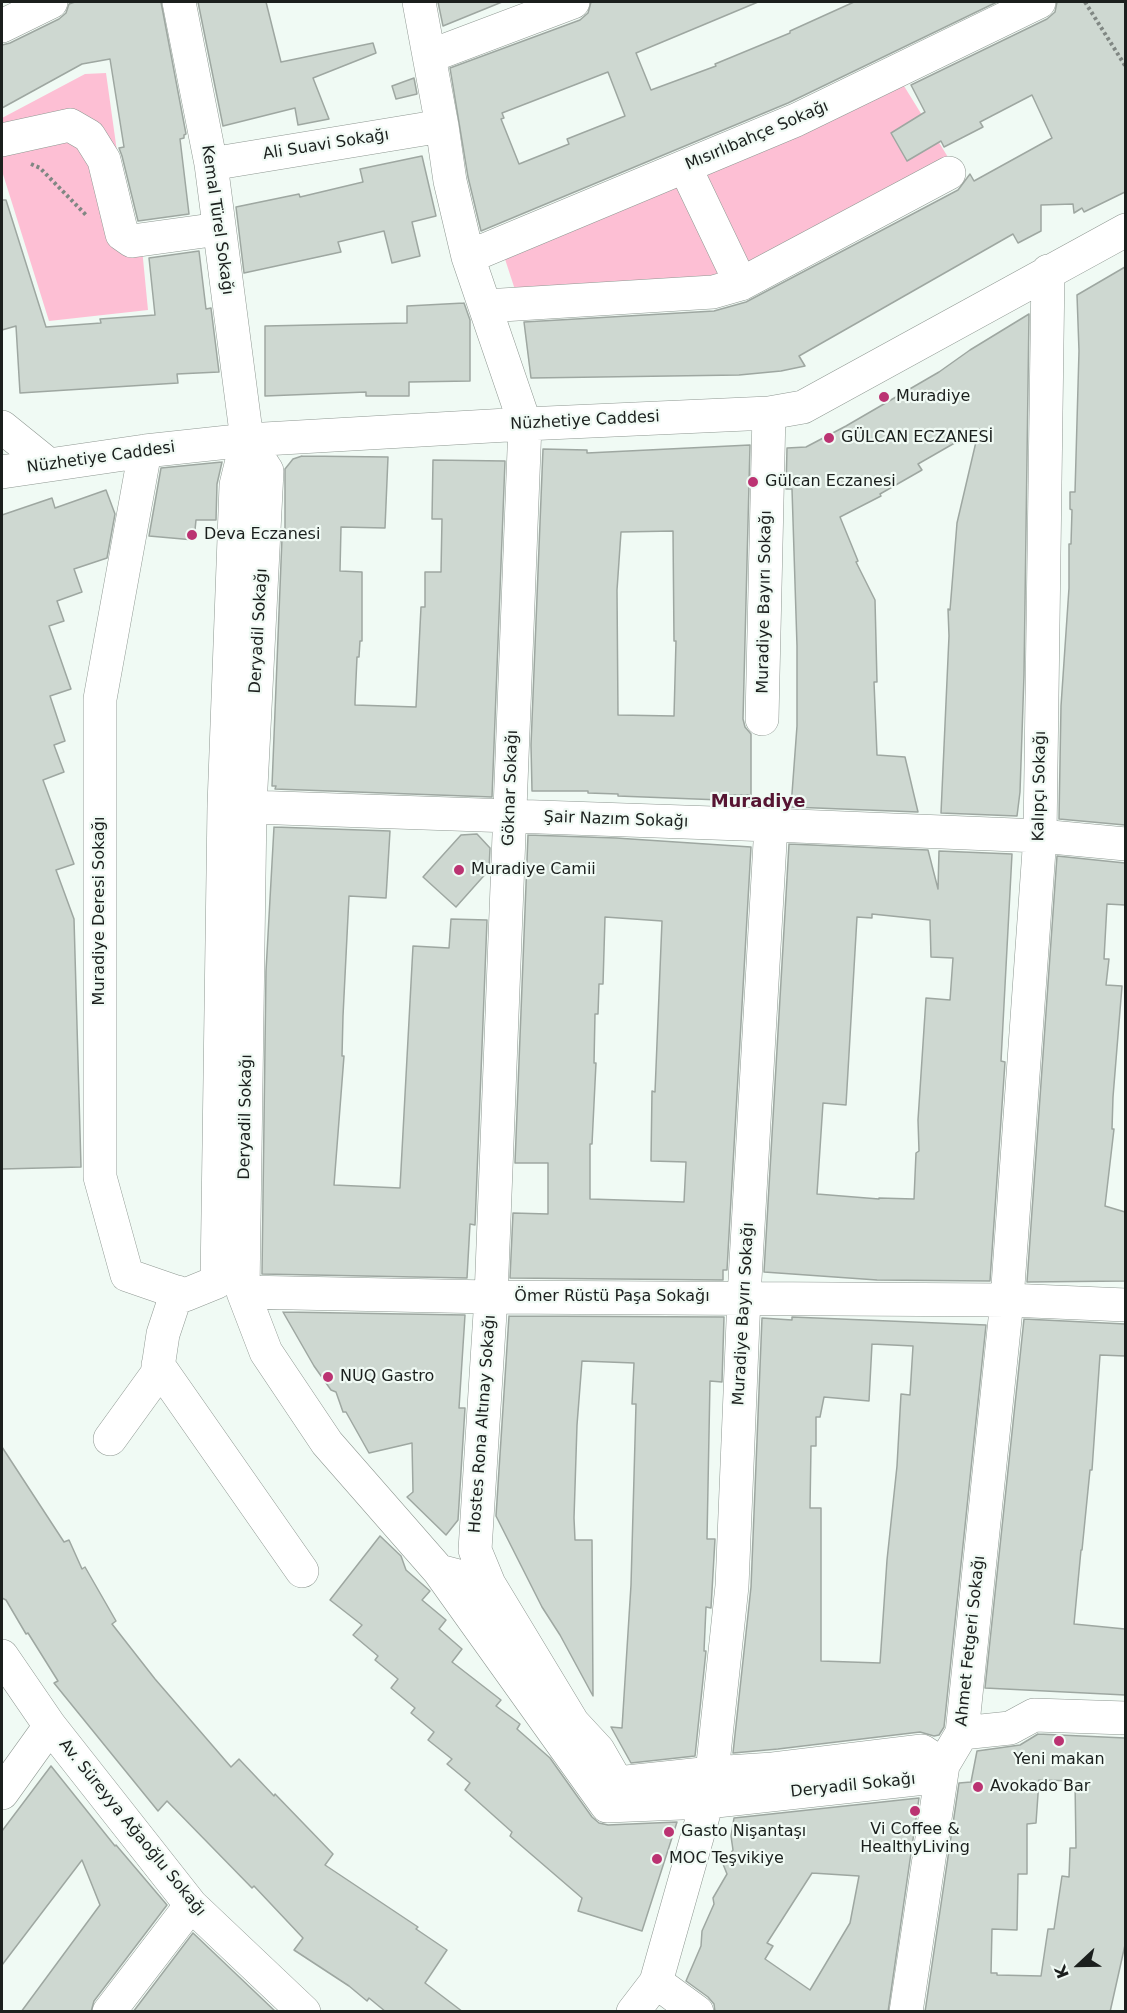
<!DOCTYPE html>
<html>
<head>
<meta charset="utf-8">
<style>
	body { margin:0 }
	#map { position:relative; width:1127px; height:2013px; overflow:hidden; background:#f0faf4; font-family:"DejaVu Sans",sans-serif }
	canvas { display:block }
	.frame { position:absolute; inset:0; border:3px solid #1b1f1d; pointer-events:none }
	.north { position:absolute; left:1049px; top:1935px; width:60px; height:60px; -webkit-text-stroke:4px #f0faf4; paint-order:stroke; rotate:248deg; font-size:16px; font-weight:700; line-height:24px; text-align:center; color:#1b1f1d }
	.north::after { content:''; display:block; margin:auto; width:21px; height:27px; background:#1b1f1d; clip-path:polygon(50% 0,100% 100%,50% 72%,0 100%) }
</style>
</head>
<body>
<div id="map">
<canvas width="1127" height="2013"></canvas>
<div class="frame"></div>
<div class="north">K</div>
</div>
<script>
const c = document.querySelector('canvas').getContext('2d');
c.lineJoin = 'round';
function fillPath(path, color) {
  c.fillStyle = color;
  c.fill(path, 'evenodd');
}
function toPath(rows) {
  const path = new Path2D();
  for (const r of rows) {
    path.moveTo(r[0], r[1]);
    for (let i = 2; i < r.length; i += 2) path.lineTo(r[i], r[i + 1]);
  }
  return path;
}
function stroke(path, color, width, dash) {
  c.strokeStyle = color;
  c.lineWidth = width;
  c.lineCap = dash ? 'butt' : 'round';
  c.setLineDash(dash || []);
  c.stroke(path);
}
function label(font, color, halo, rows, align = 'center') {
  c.font = font + ' "DejaVu Sans",sans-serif';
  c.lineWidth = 4.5;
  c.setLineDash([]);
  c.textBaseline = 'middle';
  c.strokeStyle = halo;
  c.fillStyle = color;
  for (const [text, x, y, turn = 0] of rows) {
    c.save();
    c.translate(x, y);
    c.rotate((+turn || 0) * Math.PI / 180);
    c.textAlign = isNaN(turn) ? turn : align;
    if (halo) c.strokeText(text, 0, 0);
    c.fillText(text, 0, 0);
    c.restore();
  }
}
fillPath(toPath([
	[106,73,128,230,140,228,148,310,49,321,2,171,2,118,85,74],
	[904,86,951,162,751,269,700,172],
	[681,184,723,273,714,283,518,299,504,256]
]), '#fdbfd4');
const building = toPath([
	[75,2,161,2,186,134,184,135,184,138,180,139,189,214,138,221,122,156,119,148,124,147,110,59,82,64,2,108,2,45,10,43,59,19,66,13,69,4,75,2],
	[198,2,266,2,281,62,373,43,376,53,313,78,329,119,298,125,295,108,223,126,198,2],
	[438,2,502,2,443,26,438,2],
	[591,2,758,2,636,53,651,90,716,66,715,64,790,33,790,31,854,2,997,2,788,103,481,231,468,177,450,68,580,20,588,13,591,2],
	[608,72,625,116,567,139,569,144,519,164,501,119,504,118,502,113,608,72],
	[1057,2,1125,2,1125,192,1084,212,1082,208,1074,213,1073,204,1041,205,1041,231,1018,243,1013,234,799,356,805,366,781,371,739,375,531,378,524,322,714,311,746,302,958,190,970,174,974,181,1052,138,1032,95,980,122,983,127,944,147,941,141,907,161,891,133,925,112,911,85,1047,19,1055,12,1057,2],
	[414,78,417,94,396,99,392,86,414,78],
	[422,156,436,216,412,222,420,256,392,263,384,231,338,242,341,252,244,273,236,207,299,194,300,197,363,182,360,169,422,156],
	[2,200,6,200,46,327,101,323,100,319,155,315,149,258,199,251,206,309,211,308,219,372,177,374,178,383,20,393,16,326,2,330,2,200],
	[1125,267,1125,825,1059,819,1061,706,1069,588,1069,544,1071,544,1072,510,1070,509,1070,492,1075,492,1079,351,1077,295,1125,267],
	[464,303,470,320,470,381,409,382,409,396,366,396,366,392,265,396,265,326,407,323,407,306,464,303],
	[1029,314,1024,675,1020,792,1017,816,941,813,949,636,948,609,950,610,957,523,979,429,918,464,922,470,880,494,881,496,840,517,858,561,856,562,875,600,877,682,874,682,877,755,905,757,918,812,791,807,797,726,797,646,792,489,786,489,787,448,806,447,846,426,939,372,970,350,1029,314],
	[750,445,743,719,745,727,751,734,751,795,721,795,721,800,618,796,618,794,588,793,588,791,532,791,531,745,543,449,587,450,587,453,750,445],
	[673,531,674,641,676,641,674,716,618,715,617,590,621,532,673,531],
	[302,456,388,457,385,528,341,527,340,571,362,572,362,641,360,641,359,657,357,657,355,701,355,705,416,707,421,607,425,607,425,572,441,572,442,519,432,519,433,460,505,461,492,797,275,789,276,786,272,786,282,538,285,538,285,469,293,459,302,456],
	[222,462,217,484,216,520,196,520,194,540,149,536,161,468,222,462],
	[106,490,115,514,107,558,74,569,82,592,57,601,64,621,49,626,71,689,50,696,65,741,54,745,64,772,43,780,74,864,56,870,74,919,81,1167,2,1169,2,515,52,498,55,508,106,490],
	[274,827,390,831,386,898,349,896,343,1016,342,1056,344,1056,334,1185,400,1188,413,946,449,948,451,919,487,920,475,1225,470,1224,467,1278,262,1274,266,971,274,827],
	[477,834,490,848,489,870,456,907,423,877,461,835,477,834],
	[528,835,616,838,751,847,727,1270,723,1270,723,1280,510,1278,513,1213,548,1214,548,1163,515,1163,528,835],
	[605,917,662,921,655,1092,652,1091,651,1161,686,1162,684,1202,590,1199,590,1144,592,1144,596,1063,594,1063,595,1014,598,1014,599,984,603,984,605,917],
	[789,844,928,850,938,889,939,851,1012,854,1001,1061,1005,1062,990,1281,877,1280,764,1272,789,844],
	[872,914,930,920,931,957,953,958,950,1000,926,998,918,1120,919,1151,916,1153,914,1199,879,1198,879,1199,817,1194,823,1103,846,1105,857,917,872,918,872,914],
	[1057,856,1125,863,1125,905,1107,904,1104,959,1109,959,1106,985,1122,986,1113,1097,1112,1129,1114,1129,1105,1206,1125,1212,1125,1281,1027,1282,1057,856],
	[283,1312,465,1315,459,1408,465,1408,458,1520,446,1535,407,1497,413,1492,412,1443,369,1453,346,1412,343,1412,336,1392,331,1390,314,1366,283,1312],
	[509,1316,724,1317,722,1382,710,1381,707,1539,715,1539,711,1608,706,1607,704,1651,706,1651,695,1756,631,1763,611,1727,622,1728,631,1585,636,1404,632,1404,634,1363,582,1361,577,1425,574,1518,575,1540,592,1540,593,1696,560,1635,542,1607,496,1516,509,1316],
	[792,1317,986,1325,944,1727,939,1735,934,1736,920,1732,778,1749,733,1753,751,1587,762,1318,792,1320,792,1317],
	[872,1344,913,1346,910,1395,901,1394,897,1466,887,1560,880,1663,821,1661,821,1508,810,1508,811,1446,816,1446,816,1417,820,1417,824,1397,869,1401,872,1344],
	[1024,1319,1125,1324,1125,1356,1100,1355,1092,1470,1090,1470,1082,1550,1081,1550,1074,1624,1125,1629,1125,1695,985,1688,1024,1319],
	[2,1447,64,1542,69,1540,82,1569,85,1567,116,1621,112,1624,155,1679,231,1767,239,1759,274,1796,275,1794,333,1854,325,1865,418,1927,416,1929,447,1950,425,1983,463,2012,386,2012,369,1998,367,2001,349,1986,294,1950,303,1938,254,1886,252,1888,167,1801,158,1811,54,1683,58,1681,28,1633,26,1634,6,1600,2,1598,2,1447],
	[380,1536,401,1556,406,1570,430,1591,422,1600,446,1620,439,1629,462,1649,452,1662,501,1700,496,1706,520,1724,517,1729,550,1758,592,1817,599,1823,608,1825,677,1822,642,1931,578,1911,582,1898,510,1836,512,1832,465,1790,470,1783,447,1764,452,1759,428,1740,434,1732,411,1713,415,1708,391,1688,398,1679,375,1660,378,1656,353,1635,362,1625,330,1600,380,1536],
	[1038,1734,1125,1738,1125,1945,1110,2012,925,2012,959,1783,971,1782,977,1751,1020,1745,1038,1734],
	[1039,1780,1075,1781,1076,1848,1070,1848,1069,1877,1062,1876,1054,1929,1048,1929,1041,1976,997,1975,997,1973,991,1973,992,1929,1017,1930,1018,1874,1027,1874,1027,1824,1036,1823,1039,1780],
	[51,1766,115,1846,116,1845,167,1905,94,2001,91,2012,21,2012,100,1905,82,1860,2,1965,2,1831,51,1766],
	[919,1798,888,2012,715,2012,714,2004,708,1997,686,1981,701,1946,702,1931,714,1904,713,1898,727,1874,723,1864,733,1850,731,1836,734,1818,919,1798],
	[812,1873,859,1876,850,1923,810,1990,765,1959,773,1946,767,1943,812,1873],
	[193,1933,276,2012,133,2012,193,1933]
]);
fillPath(building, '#ced8d1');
stroke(building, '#9ea7a1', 1.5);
const minor = toPath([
	[419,2,442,126,450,181,468,257,525,424,491,1297,475,1550,489,1584],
	[2,26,51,2],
	[430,56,573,2],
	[2,140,70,125,89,136,104,160,122,234,132,241,219,229],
	[211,164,442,126],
	[685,167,741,284],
	[468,257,796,120,1039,2],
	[485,306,713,292,741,284,949,173],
	[2,427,49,465],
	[247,440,267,471,250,807,243,1292,266,1352,327,1443,439,1571,607,1806,707,1802,925,1778,943,1765,922,1751,773,1769,712,1773,617,1783,598,1750,573,1723,489,1584,439,1571],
	[145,451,100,699,100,1177,127,1275,185,1295,217,1282,224,805,236,485,247,440,211,164,179,2],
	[2,472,145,451,247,440,525,424,769,413,803,407,1126,230],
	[762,719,769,413],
	[250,807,771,825,1040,836,1126,844],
	[243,1292,491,1297,1007,1300,1126,1305],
	[158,1365,302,1571],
	[110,1439,157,1374,163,1334,177,1292],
	[2,1656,50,1726,191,1905,304,2012],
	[962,1733,1010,1728,1034,1715,1126,1718],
	[2,1793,50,1726],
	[656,1982,697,2012],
	[109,2012,191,1905],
	[633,2012,656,1982,707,1802,712,1773,732,1586,744,1297,771,825],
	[906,2012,943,1765,962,1733,1007,1300,1040,836,1048,271]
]);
stroke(minor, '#8f9892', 34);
stroke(toPath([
	[1085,2,1126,67],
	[31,164,40,168,87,216]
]), '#808783', 4, [3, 3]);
stroke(minor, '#fff', 33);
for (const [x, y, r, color] of [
	[884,397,6,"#bb3372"],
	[829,438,6,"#bb3372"],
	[753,482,6,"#bb3372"],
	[192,535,6,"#bb3372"],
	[459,870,6,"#bb3372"],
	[328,1377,6,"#bb3372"],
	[1059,1741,6,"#bb3372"],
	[978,1787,6,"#bb3372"],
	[915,1811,6,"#bb3372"],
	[669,1832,6,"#bb3372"],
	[657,1859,6,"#bb3372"]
]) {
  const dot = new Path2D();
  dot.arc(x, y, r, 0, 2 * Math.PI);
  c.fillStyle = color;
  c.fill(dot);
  stroke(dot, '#f0faf4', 2);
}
label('16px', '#1b1f1d', '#f0faf4', [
	["Mısırlıbahçe Sokağı",757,136,-23],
	["Ali Suavi Sokağı",326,145,-9],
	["Kemal Türel Sokağı",217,220,82],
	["Nüzhetiye Caddesi",585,421,-3],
	["Nüzhetiye Caddesi",101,458,-8],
	["Muradiye Bayırı Sokağı",765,602,-89],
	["Deryadil Sokağı",259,631,-87],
	["Kalıpçı Sokağı",1040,786,-89],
	["Göknar Sokağı",511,788,-88],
	["Şair Nazım Sokağı",616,820,2],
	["Muradiye Deresi Sokağı",100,911,-90],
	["Deryadil Sokağı",246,1117,-89],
	["Ömer Rüstü Paşa Sokağı",612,1297],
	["Muradiye Bayırı Sokağı",744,1314,-87],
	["Hostes Rona Altınay Sokağı",483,1424,-86],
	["Ahmet Fetgeri Sokağı",971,1641,-84],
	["Deryadil Sokağı",853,1786,-6],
	["Av. Süreyya Ağaoğlu Sokağı",132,1828,51]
]);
label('16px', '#1b1f1d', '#f0faf4', [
	["Muradiye",896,397],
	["GÜLCAN ECZANESİ",841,438],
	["Gülcan Eczanesi",765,482],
	["Deva Eczanesi",204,535],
	["Muradiye Camii",471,870],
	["NUQ Gastro",340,1377],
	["Yeni makan",1059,1760,"center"],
	["Avokado Bar",990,1787],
	["Vi Coffee &",915,1830,"center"],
	["HealthyLiving",915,1848,"center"],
	["Gasto Nişantaşı",681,1832],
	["MOC Teşvikiye",669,1859]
], 'left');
label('bold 18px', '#561532', '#f0faf4', [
	["Muradiye",758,802]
]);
</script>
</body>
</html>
